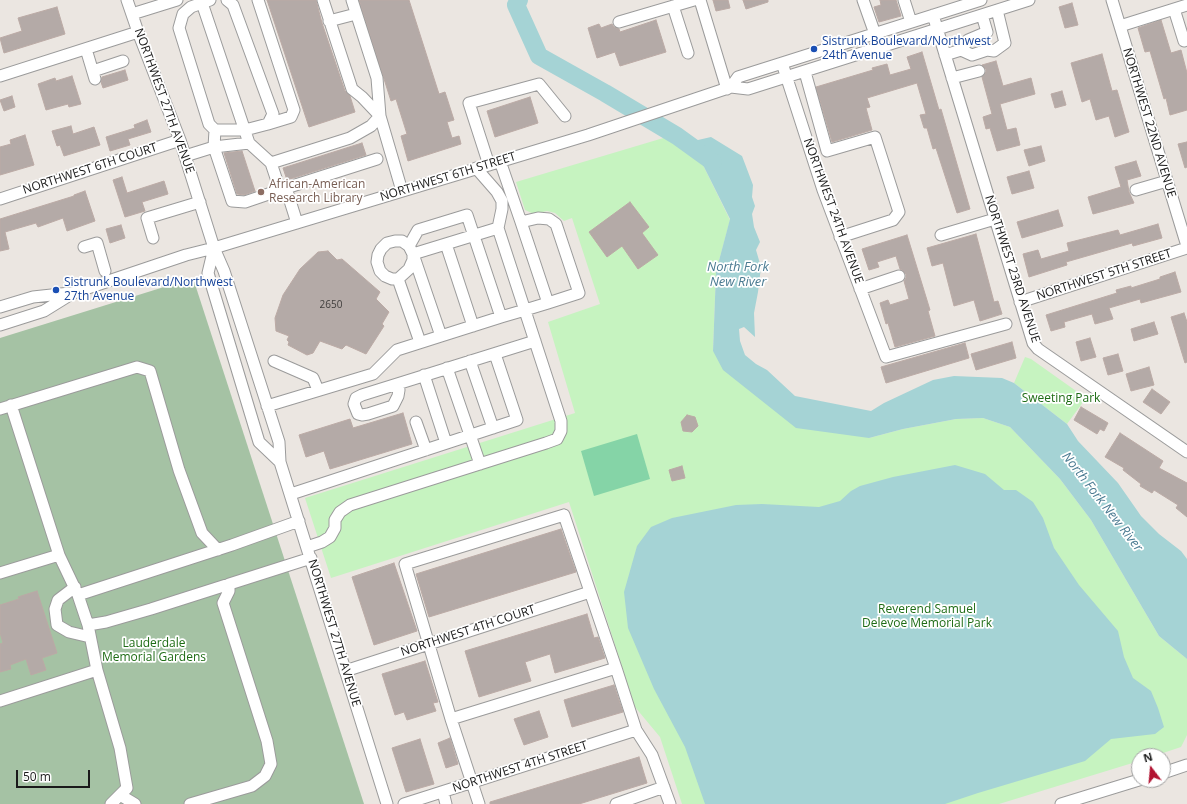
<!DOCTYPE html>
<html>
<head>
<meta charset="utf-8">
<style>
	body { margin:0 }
	#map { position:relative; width:1187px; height:804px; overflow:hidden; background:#ebe6e1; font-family:"Open Sans",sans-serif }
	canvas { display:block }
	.north { position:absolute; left:1131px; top:748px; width:40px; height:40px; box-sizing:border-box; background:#fff; border:1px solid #a3a3a3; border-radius:50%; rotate:344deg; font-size:11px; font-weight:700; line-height:16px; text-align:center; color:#1a1a1a }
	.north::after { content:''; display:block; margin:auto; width:14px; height:18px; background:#b21331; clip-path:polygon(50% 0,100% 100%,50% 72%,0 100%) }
	.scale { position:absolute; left:16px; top:770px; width:74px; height:18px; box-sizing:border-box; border:2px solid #1a1a1a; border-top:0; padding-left:5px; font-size:12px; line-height:14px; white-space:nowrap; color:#1a1a1a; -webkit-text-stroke:3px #fff; paint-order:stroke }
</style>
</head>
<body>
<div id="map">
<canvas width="1187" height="804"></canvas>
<div class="north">N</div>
<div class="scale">50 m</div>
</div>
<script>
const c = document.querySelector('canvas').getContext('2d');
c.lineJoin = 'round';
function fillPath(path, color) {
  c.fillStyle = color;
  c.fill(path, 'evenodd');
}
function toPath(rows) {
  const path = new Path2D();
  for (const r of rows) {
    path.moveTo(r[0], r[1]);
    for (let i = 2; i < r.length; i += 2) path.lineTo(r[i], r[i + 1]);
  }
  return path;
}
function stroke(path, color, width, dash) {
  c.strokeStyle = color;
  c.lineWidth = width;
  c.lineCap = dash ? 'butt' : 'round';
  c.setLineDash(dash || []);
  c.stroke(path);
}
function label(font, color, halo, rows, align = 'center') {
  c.font = font + ' "Open Sans",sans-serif';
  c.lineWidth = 3.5;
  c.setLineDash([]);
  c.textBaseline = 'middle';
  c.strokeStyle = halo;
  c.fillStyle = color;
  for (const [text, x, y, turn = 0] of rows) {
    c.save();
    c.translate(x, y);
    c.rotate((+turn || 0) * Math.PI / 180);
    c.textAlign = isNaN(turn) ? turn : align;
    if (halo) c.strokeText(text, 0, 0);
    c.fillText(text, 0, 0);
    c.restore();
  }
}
fillPath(toPath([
	[193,278,364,804,0,804,0,338]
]), '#a5c2a4');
fillPath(toPath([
	[670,136,703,165,730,220,716,272,713,351,869,438,903,429,956,419,983,418,1010,427,1060,479,1091,520,1159,636,1187,659,1187,735,1181,747,1154,756,1139,756,1139,761,999,804,682,804,660,737,635,707,569,502,331,578,305,498,575,413,548,322,600,304,572,218,564,221,555,213,547,211,534,214,525,210,516,182],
	[1025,357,1031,359,1086,398,1067,424,1014,383]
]), '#c6f3c0');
fillPath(toPath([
	[637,434,650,479,594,496,581,451]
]), '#85d4a7');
fillPath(toPath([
	[711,137,742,156,753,185,752,197,755,206,752,214,754,227,760,242,756,250,761,267,758,292,754,313,755,337,744,327,739,329,740,341,745,355,756,364,767,370,795,396,871,411,884,403,933,380,954,376,1002,378,1014,383,1067,424,1078,441,1118,483,1141,516,1159,534,1181,551,1187,559,1187,659,1159,636,1091,520,1060,479,1010,427,983,418,956,419,903,429,869,438,796,428,723,370,713,351,716,272,730,219,703,165,691,154,698,140],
	[955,465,985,474,1004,490,1016,490,1033,502,1043,518,1054,548,1079,585,1118,631,1124,657,1133,678,1151,691,1158,708,1164,727,1155,734,1111,739,1085,761,978,793,945,804,705,804,685,747,654,689,628,628,624,592,637,546,651,527,672,518,736,505,762,504,819,507,840,501,851,491,860,486,893,477]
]), '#a5d3d5');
stroke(toPath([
	[519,0,516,5,539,56,605,93,677,136,713,162]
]), '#a5d3d5', 18);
const building = toPath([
	[267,0,316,0,322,23,345,91,350,96,355,112,309,127,267,0],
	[359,0,409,0,439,94,445,92,454,120,447,122,452,138,459,136,461,144,408,161,401,136,407,134,396,99,391,101,359,0],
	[713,0,728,0,730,8,716,11,713,0],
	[743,0,768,0,768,2,746,9,743,0],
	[880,0,896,0,901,16,879,22,874,7,881,5,880,0],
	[1072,3,1078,25,1065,28,1059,7,1072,3],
	[57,7,65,34,4,53,0,38,22,31,18,18,57,7],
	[656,20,666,52,620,66,615,52,597,58,588,28,599,24,601,28,612,24,614,27,619,29,620,32,656,20],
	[1161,20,1171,53,1181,50,1187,73,1187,110,1170,115,1166,98,1164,99,1150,51,1145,52,1138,28,1161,20],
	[922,52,939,110,941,109,970,209,957,213,936,148,933,149,927,128,924,128,920,115,926,114,917,83,867,98,870,107,866,108,872,130,832,142,816,87,873,70,872,68,887,64,890,75,911,69,907,57,922,52],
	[1102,54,1112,91,1117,90,1129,132,1115,137,1109,116,1096,120,1090,99,1082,102,1071,63,1102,54],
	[996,61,1003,86,1031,78,1035,94,1000,104,1007,130,1016,128,1020,145,997,151,990,128,986,129,983,117,992,114,982,77,986,72,986,69,982,65,996,61],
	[125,70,128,80,103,88,101,82,102,77,125,70],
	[72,76,81,104,69,107,68,104,46,110,38,84,55,78,56,81,72,76],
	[1062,91,1066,105,1055,108,1051,94,1062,91],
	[12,96,15,107,4,111,0,100,12,96],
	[530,97,538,123,495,137,487,111,530,97],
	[147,120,151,132,128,139,130,145,110,151,106,137,135,128,134,125,147,120],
	[71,126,73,134,94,127,100,145,64,156,60,145,57,146,52,131,71,126],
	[25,135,34,165,0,175,0,147,11,144,10,140,25,135],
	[1187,142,1187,167,1185,168,1178,144,1187,142],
	[362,143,366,155,287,180,283,168,362,143],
	[1041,146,1045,161,1029,166,1024,150,1041,146],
	[242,151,255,191,244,195,237,194,224,153,242,151],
	[1136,161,1141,176,1127,180,1129,192,1134,203,1093,214,1088,197,1121,187,1115,167,1136,161],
	[1029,171,1034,188,1012,194,1007,177,1029,171],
	[122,177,127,193,164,181,168,194,142,202,145,211,125,217,113,180,122,177],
	[85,191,95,221,67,231,63,218,38,227,36,223,5,232,9,249,0,251,0,219,74,196,74,195,85,191],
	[630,202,649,227,642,233,658,255,638,269,622,246,607,257,589,232,630,202],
	[1058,210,1063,226,1022,238,1017,222,1058,210],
	[1158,224,1162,238,1133,246,1132,243,1066,262,1067,265,1029,277,1023,254,1038,250,1041,259,1069,251,1067,243,1118,230,1120,235,1158,224],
	[121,225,125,238,110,243,106,229,121,225],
	[976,234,994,302,998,301,1002,314,980,321,974,300,954,306,943,263,932,266,927,248,976,234],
	[907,235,930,310,928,311,935,336,895,347,888,323,886,324,880,303,888,300,890,305,909,299,904,281,906,278,906,274,903,271,900,269,896,256,877,262,879,267,869,270,862,249,907,235],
	[328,251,337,260,342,259,380,292,376,299,389,312,382,324,384,326,366,354,346,345,342,349,320,341,313,353,307,355,288,345,289,342,287,340,289,336,276,331,275,318,283,295,300,269,318,252,328,251],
	[1175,272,1181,292,1141,303,1140,299,1109,308,1113,319,1095,324,1092,314,1064,322,1065,327,1051,331,1046,315,1117,293,1116,290,1131,286,1131,288,1160,279,1160,277,1175,272],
	[1184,313,1187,322,1187,362,1185,363,1171,317,1184,313],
	[1154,322,1158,334,1134,341,1131,329,1154,322],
	[1090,338,1096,357,1081,361,1076,342,1090,338],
	[1012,342,1016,358,976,370,971,354,1012,342],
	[965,343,969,358,886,383,881,367,965,343],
	[1118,354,1123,371,1108,375,1103,358,1118,354],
	[1149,367,1154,385,1131,391,1126,374,1149,367],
	[1152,389,1170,402,1161,414,1143,402,1152,389],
	[1081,407,1108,423,1104,431,1100,429,1097,434,1074,420,1081,407],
	[403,413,412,444,330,469,324,451,306,457,299,435,350,419,353,428,403,413],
	[687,415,695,417,698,426,692,432,683,431,681,422,687,415],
	[1120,433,1163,461,1159,468,1187,483,1187,517,1176,508,1178,505,1154,490,1152,493,1140,486,1141,484,1123,470,1124,468,1105,457,1120,433],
	[682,466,685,478,672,481,669,470,682,466],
	[561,529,576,572,429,617,416,574,561,529],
	[394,563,417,631,374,645,352,577,394,563],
	[37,591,57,653,42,658,46,670,31,675,26,659,10,665,11,669,0,672,0,644,3,643,0,633,0,605,19,599,18,597,37,591],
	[587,614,594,638,598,637,605,658,555,673,550,654,525,662,531,681,479,697,465,651,587,614],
	[425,661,438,702,433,703,436,711,407,720,404,712,395,715,382,674,425,661],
	[614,685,623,712,572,727,564,700,614,685],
	[539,711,548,737,524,745,514,719,539,711],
	[450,738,458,764,446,768,438,743,450,738],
	[420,739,434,784,406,792,392,748,420,739],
	[639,757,647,783,579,804,490,804,490,802,639,757]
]);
fillPath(building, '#b4aaa7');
stroke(building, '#bbaaa5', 1);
const minor = toPath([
	[127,0,138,32,180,140,214,248,224,271,279,442,280,462,387,804],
	[210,0,191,7,183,14,179,28,209,124,215,130,245,130,268,124,273,114,233,5,227,0],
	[258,0,294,110,291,117,268,124],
	[323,0,352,89,362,97,380,116,402,191],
	[700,0,727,89],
	[863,0,875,34],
	[904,0,911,22],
	[1112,0,1187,246],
	[202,3,249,143],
	[673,6,688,53],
	[1174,9,1184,41],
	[132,14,177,0],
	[933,15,1033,343,1038,349,1187,452],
	[329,21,356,14],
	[619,22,694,0],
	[1120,26,1187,5],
	[86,49,95,79],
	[961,50,972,55,987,50,994,51,1005,43,997,10],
	[945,55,961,50,968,40,987,32,982,15],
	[782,63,823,190,886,357,1006,324],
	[93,71,123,61],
	[805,72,827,151,875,137,899,212,893,220,840,237],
	[0,76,138,32],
	[952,78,979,71],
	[731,87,738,77,981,0],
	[215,130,214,147,232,201,245,202,286,188],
	[185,156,214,147,249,143,271,163,278,184,286,188],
	[500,161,521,222],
	[271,163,350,138,371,126,380,116,377,78,352,0],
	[489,165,469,103,539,84,565,116],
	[1136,190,1167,181],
	[0,199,180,140],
	[297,223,286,188,377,159],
	[941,235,995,219],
	[153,238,147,218,200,202],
	[446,244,473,326],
	[409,246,418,230,467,215,501,317,441,336,413,254],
	[84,247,97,243,105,271],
	[214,248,208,273,259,442,280,462],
	[413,254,413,260,409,269,398,279,392,279,385,276,380,271,377,262,378,255,381,249,387,243,395,241,402,241,409,246,413,254,498,228],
	[398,279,420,342],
	[860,289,899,276],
	[1020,302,1187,248],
	[0,307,33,297,70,293],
	[501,317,525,310,548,303,579,293,556,224,549,219,538,218,521,222,548,303],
	[0,325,44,311,73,293,186,255,214,248,588,135,731,87,748,89,1029,0],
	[274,361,313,378,318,390],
	[470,361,493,428],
	[447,368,480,464],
	[424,375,446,443],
	[398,384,399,390,398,396,393,406,368,414,362,415,358,414,354,404,356,398,362,395,535,341],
	[11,405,59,555],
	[267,406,373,374,397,350,441,336],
	[0,409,137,367,150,371,179,470,202,533,218,550],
	[416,422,426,450],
	[291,494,517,420,495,354],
	[564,515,616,668,451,719,405,564,564,515],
	[307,547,322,542,330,537,335,528,335,520,340,512,350,505,546,443,557,439,561,431,561,421,498,228,502,209,502,201,497,192,476,168],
	[0,573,59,555,78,595,88,625,97,670,0,701],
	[75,587,58,600,55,609,57,625,69,632,90,637],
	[78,595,232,545,299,521],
	[88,625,106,622,151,609,311,558],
	[616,668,636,730,652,755,670,804],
	[97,670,120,748,127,788,111,804],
	[345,671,590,592],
	[451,719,479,804],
	[1163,773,1187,765],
	[443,792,446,804],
	[120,795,135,804],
	[190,804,252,786,265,776,271,764,267,741,223,603,229,591,229,584],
	[404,804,636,730],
	[616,804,664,787],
	[1061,804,1139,780]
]);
stroke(minor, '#9b9b9b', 13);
stroke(minor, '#fff', 11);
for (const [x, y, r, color] of [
	[814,49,4,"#1a4fb4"],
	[261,192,4,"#8d6e63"],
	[56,290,4,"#1a4fb4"]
]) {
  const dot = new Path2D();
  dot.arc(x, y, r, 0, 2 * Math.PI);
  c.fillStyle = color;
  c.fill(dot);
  stroke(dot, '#fff', 1.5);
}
label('10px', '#403e3d', null, [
	["2650",331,305]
]);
label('12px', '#164399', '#fff', [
	["Sistrunk Boulevard/Northwest",822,42],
	["24th Avenue",822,56],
	["Sistrunk Boulevard/Northwest",64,283],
	["27th Avenue",64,297]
], 'left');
label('12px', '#1a1a1a', '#fff', [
	["NORTHWEST 27TH AVENUE",164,101,70],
	["NORTHWEST 22ND AVENUE",1149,123,73],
	["NORTHWEST 6TH COURT",90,169,-18],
	["NORTHWEST 6TH STREET",448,177,-17],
	["NORTHWEST 24TH AVENUE",833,211,70],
	["NORTHWEST 23RD AVENUE",1012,269,72],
	["NORTHWEST 5TH STREET",1104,275,-18],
	["NORTHWEST 4TH COURT",468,631,-18],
	["NORTHWEST 27TH AVENUE",334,633,73],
	["NORTHWEST 4TH STREET",520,767,-18]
]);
label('12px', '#785e54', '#fff', [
	["African-American",269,185],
	["Research Library",269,199]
], 'left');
label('12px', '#1e6c15', '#fff', [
	["Sweeting Park",1061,399],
	["Reverend Samuel",927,610],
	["Delevoe Memorial Park",927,624],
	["Lauderdale",154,644],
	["Memorial Gardens",154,658]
]);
label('italic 13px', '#4b7b92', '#fff', [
	["North Fork",738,267],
	["New River",738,282],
	["North Fork New River",1102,502,52]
]);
</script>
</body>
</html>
